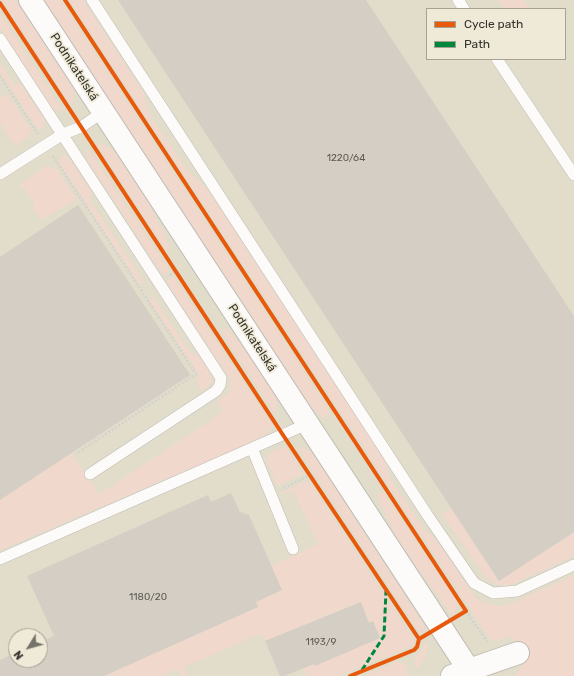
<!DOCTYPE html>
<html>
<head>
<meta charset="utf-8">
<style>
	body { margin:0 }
	#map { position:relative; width:574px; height:676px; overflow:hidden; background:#e9e6dd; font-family:Rubik,sans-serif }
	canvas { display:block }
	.legend { position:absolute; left:426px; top:8px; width:140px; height:52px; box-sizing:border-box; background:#efead7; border:1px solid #a5a193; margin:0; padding:5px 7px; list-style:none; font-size:12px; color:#35332c }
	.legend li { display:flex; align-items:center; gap:8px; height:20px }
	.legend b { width:20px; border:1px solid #a5a193 }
	.north { position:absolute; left:8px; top:628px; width:40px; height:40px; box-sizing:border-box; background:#efead7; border:1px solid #a5a193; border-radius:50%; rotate:233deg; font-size:11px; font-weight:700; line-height:16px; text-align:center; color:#35332c }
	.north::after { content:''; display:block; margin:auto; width:14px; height:18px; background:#74726a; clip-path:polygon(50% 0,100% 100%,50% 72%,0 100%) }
</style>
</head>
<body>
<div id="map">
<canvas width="574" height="676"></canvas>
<ul class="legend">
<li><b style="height:5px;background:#e8590c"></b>Cycle path</li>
<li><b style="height:5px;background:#00873e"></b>Path</li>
</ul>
<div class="north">N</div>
</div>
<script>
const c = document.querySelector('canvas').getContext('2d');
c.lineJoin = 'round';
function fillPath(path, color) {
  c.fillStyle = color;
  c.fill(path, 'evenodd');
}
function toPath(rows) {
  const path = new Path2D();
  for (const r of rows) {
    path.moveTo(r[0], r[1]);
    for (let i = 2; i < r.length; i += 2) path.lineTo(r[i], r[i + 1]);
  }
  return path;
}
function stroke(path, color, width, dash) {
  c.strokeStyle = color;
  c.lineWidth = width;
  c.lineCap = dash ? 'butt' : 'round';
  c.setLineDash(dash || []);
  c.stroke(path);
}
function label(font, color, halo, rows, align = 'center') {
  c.font = font + ' Rubik,sans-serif';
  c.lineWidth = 3.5;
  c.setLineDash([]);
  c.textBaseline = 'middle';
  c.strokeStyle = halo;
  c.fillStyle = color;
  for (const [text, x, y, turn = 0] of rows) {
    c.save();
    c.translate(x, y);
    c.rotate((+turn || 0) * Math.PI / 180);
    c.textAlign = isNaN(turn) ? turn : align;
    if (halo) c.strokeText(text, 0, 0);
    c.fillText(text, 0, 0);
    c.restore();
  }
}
fillPath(toPath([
	[0,0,574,0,574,676,0,676],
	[427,9,565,9,565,59,427,59],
	[16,636,40,636,40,660,16,660]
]), '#e2dcca');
fillPath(toPath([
	[2,0,16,0,73,87,74,95,73,103,71,106],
	[43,0,60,0,329,410,330,413,324,419,308,405],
	[69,0,83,0,144,93,150,115,189,172,208,190,386,462,390,478,424,529,436,539,476,598,487,604,502,606,512,603,574,575,574,676,515,676,521,667,529,659,510,635,510,637,491,641],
	[498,0,524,0,530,9,504,9],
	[0,14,63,111,59,111,52,107,0,28],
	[0,63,15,86,20,83,45,121,44,127,38,130,0,72],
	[7,94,32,131,28,133,30,136,16,145,13,143,0,123,0,98],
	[96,143,107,146,113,150,120,159,150,205,171,249,166,250],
	[88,149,170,271,163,275,89,163,87,156],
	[65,155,69,158,93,194,88,197,144,282,140,285,57,160],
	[48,165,52,169,55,167,77,199,41,220,32,208,35,205,24,187,21,190,19,185],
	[173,276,273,426,272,428,267,433,257,440,0,550,0,499,71,453,99,494,223,412,217,401,227,394,230,390,231,384,230,379,166,281],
	[153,297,192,355,196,352,209,371,212,381,207,387,202,391,195,379,200,376,149,300],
	[225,327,249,352,273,391,277,401,276,415,222,333],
	[283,447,286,447,303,474,277,486,267,462,270,453],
	[297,447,303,448,312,453,316,458,424,625,425,631,420,631,416,628],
	[307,481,310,483,413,638,414,643,412,646,338,676,307,676,303,668,314,664,315,665,380,638,373,622,369,623,360,602,265,641,262,633,184,667,188,676,180,676,177,669,162,676,104,676,258,607,256,602,282,590,271,566,318,544,293,490,281,495,280,493],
	[383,492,455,599,457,608,451,615,434,590,399,543,376,493],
	[451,508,499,581,574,532,574,556,511,585,500,585,492,582,484,575,442,514],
	[427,641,428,648,424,659,417,670,414,660],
	[399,661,406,665,409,676,363,676]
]), '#f0d9cc');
fillPath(toPath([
	[118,0,366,0,574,316,574,532,499,581],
	[78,205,190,375,0,500,0,257],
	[231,493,240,512,249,515,282,590,256,602,258,607,104,676,0,676,0,660,16,653,16,660,40,660,40,642,54,636,27,576,208,495,211,502],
	[361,602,369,623,373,621,380,638,315,666,314,664,284,676,280,676,265,641]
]), '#d4cec4');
const service = toPath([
	[92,0,428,516,474,583,493,593,517,591,574,565],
	[458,0,464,9],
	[0,39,221,378,220,385,216,391,90,474],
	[497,59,574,175],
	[0,174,63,134,81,127,103,112],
	[252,448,293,549],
	[0,559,307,424]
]);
const minor = toPath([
	[30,0,473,676],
	[452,676,518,653]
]);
stroke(service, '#bebcb4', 12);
stroke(minor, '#bebcb4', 24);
stroke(toPath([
	[0,76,38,134],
	[53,156,196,374,76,454],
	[170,275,176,271],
	[284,488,310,475],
	[466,611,488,643]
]), '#d2d2cf', 2.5, [2, 2]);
stroke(service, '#fcfbfa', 11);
stroke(minor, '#fcfbfa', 22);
stroke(toPath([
	[362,670,384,636,386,591]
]), '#00873e', 3, [6, 3]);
stroke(toPath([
	[65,0,466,611,419,639],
	[0,3,283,435,419,639,417,647,414,650,350,676]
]), '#e8590c', 4);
label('10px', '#5e5b54', null, [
	["1220/64",346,158],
	["1180/20",148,597],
	["1193/9",321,642]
]);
label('12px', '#35332c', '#efead7', [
	["Podnikatelská",74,67,57],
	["Podnikatelská",252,338,57]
]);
</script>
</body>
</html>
